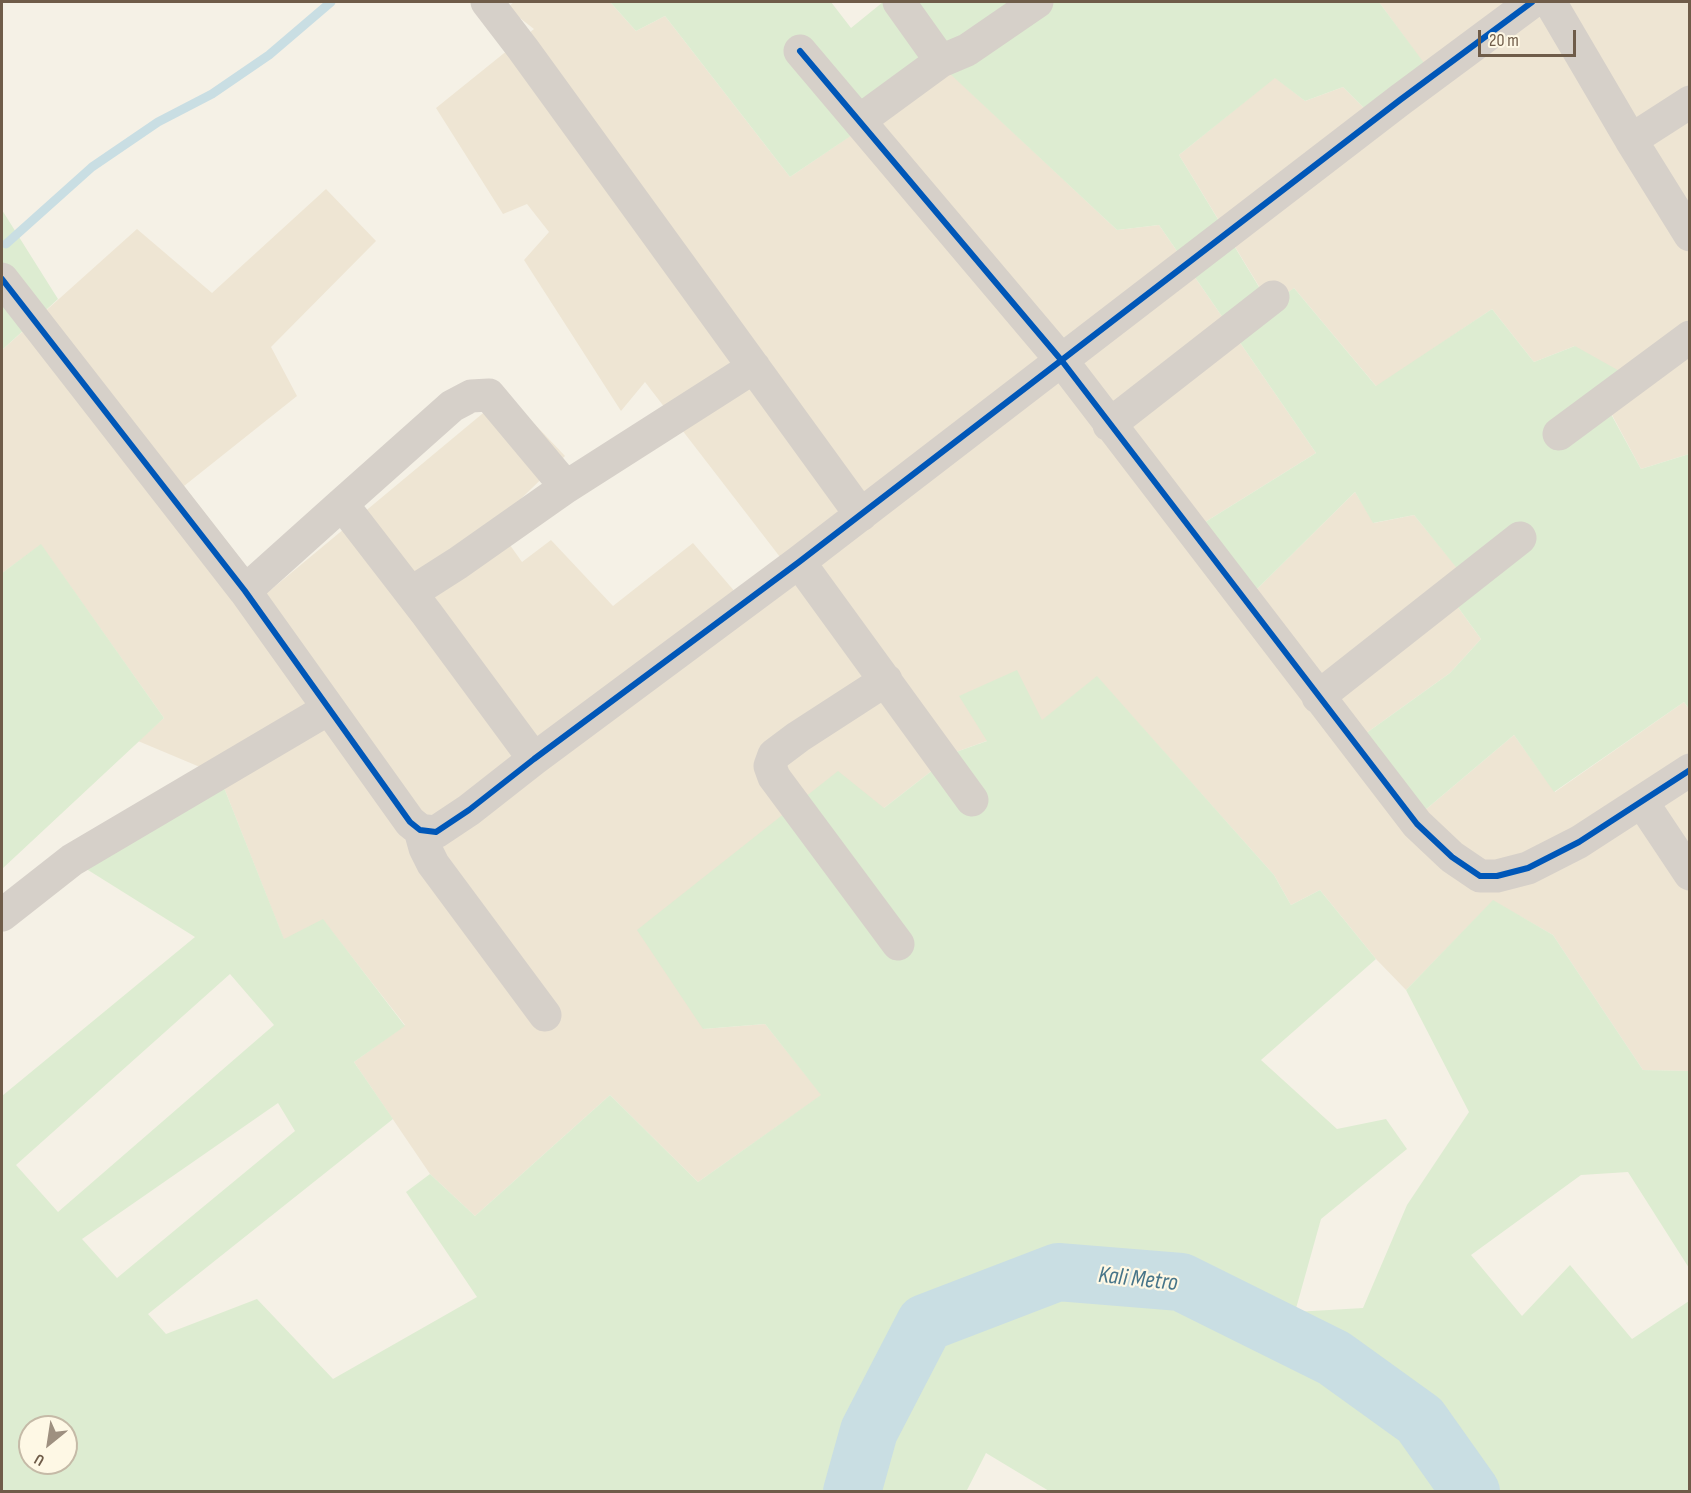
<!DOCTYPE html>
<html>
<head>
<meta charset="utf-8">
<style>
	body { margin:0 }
	#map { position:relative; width:1691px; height:1493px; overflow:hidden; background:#f5f1e6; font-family:"Sofia Sans Condensed",sans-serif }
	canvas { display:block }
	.frame { position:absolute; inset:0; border:3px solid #6f5c49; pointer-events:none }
	.north { position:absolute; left:18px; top:1415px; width:60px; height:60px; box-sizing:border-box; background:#fef8e5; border:2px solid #c5baa7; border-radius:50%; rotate:210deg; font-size:16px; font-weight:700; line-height:24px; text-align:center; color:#6f5c49 }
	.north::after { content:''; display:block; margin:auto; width:21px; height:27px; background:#9e9080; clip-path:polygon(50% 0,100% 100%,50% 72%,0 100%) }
	.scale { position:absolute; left:1478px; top:30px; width:98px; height:27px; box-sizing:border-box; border:3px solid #6f5c49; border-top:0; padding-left:8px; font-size:18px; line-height:21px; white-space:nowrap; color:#6f5c49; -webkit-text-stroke:4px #fef8e5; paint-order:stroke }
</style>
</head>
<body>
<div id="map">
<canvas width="1691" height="1493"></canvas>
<div class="frame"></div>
<div class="north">U</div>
<div class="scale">20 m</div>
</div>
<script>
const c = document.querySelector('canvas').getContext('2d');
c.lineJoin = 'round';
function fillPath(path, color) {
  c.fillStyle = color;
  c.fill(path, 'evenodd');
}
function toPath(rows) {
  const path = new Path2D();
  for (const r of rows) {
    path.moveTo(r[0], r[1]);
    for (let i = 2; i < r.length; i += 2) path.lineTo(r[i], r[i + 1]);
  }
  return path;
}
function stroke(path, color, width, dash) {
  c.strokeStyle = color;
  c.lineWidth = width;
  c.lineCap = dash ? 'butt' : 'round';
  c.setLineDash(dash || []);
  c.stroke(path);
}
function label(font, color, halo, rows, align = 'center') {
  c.font = font + ' "Sofia Sans Condensed",sans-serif';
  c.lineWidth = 4.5;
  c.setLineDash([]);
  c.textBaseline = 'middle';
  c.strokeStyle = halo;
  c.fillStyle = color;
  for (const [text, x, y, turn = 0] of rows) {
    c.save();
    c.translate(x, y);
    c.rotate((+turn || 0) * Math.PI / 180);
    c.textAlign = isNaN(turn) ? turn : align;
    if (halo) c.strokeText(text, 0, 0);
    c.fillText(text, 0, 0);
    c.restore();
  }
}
fillPath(toPath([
	[514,2,610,2,636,31,665,16,790,177,947,70,1117,230,1159,225,1316,453,1202,524,1255,591,1355,492,1374,523,1414,515,1465,577,1447,592,1481,639,1450,673,1365,734,1424,811,1514,735,1555,792,1684,702,1689,709,1689,1071,1643,1070,1553,935,1493,901,1406,990,1376,959,1320,890,1291,905,1274,875,1097,677,1042,721,956,752,884,808,703,1029,765,1024,822,1095,698,1182,610,1095,475,1216,430,1174,354,1062,405,1025,323,920,284,940,219,775,138,741,164,718,41,545,2,573,2,350,137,229,212,293,326,189,376,241,271,347,297,396,184,486,267,593,506,394,565,456,495,524,522,562,551,540,613,606,693,543,736,593,780,557,645,382,621,411,524,260,549,232,527,204,503,214,436,108,534,29,507,8],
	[1379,2,1689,2,1689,454,1641,469,1575,346,1534,362,1492,309,1377,387,1294,288,1271,306,1179,155,1275,77,1305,101,1343,87,1370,114,1426,67]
]), '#eee5d3');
fillPath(toPath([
	[610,2,831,2,851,28,883,2,1379,2,1427,67,1370,114,1343,87,1305,101,1275,78,1179,155,1270,305,1294,288,1376,386,1492,309,1534,362,1575,346,1623,373,1600,394,1641,469,1689,454,1689,709,1684,702,1554,792,1514,735,1424,811,1365,734,1450,673,1481,639,1447,592,1464,577,1414,515,1373,523,1355,492,1255,591,1202,524,1316,453,1159,225,1117,230,947,71,790,177,665,16,636,31],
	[2,210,58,299,2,350],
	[41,544,164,718,2,869,2,573],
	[1017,670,1042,720,1097,676,1274,875,1291,905,1320,890,1376,959,1261,1060,1337,1129,1386,1119,1407,1149,1321,1219,1295,1312,1363,1308,1407,1205,1469,1112,1406,990,1493,900,1553,935,1643,1070,1689,1071,1689,1268,1628,1172,1581,1175,1471,1255,1522,1316,1570,1265,1632,1339,1689,1301,1689,1491,1049,1491,986,1453,966,1492,2,1492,2,1096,195,937,72,860,219,775,284,939,323,919,405,1026,354,1062,393,1119,148,1314,166,1334,257,1299,333,1379,477,1297,406,1192,430,1174,475,1216,610,1095,698,1182,821,1095,765,1024,703,1029,637,930,838,771,884,808,956,752,987,741,959,696],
	[230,974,274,1025,58,1212,16,1165],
	[278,1103,295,1131,117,1278,82,1239],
	[30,1427,66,1427,66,1463,30,1463]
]), '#ddecd1');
stroke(toPath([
	[6,244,92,167,158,122,212,94,269,55,331,2]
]), '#c9dee3', 9);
stroke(toPath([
	[852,1492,869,1431,925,1323,1058,1272,1181,1282,1334,1358,1420,1420,1471,1492]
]), '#c9dee3', 58);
stroke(toPath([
	[487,2,523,49,861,515],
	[899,2,941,61],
	[1550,2,1631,140,1690,235],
	[800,51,1062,361,1417,824,1452,857,1480,876,1497,876,1528,868,1579,842,1690,770],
	[859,121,941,61,967,50,1037,2],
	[1631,140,1690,102],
	[2,279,245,591,410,822,420,830,436,832,469,810,534,759,799,562,1400,100,1532,2],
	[1109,425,1273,297],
	[1559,434,1690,337],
	[342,504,452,406,471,396,489,395,566,487],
	[799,562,972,800],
	[245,591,342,504,427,614,534,759],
	[411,593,458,563,566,487,754,367],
	[886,680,798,737,774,755,770,766,774,777,898,944],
	[1318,697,1520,538],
	[1642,802,1690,874],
	[420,830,425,848,433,864,545,1015],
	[2,915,72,860,328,709]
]), '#d6d0c9', 33);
stroke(toPath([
	[800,51,1062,361,1417,824,1452,857,1480,876,1497,876,1528,868,1579,842,1690,770],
	[2,279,245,591,410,822,420,830,436,832,469,810,534,759,799,562,1400,100,1532,2]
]), '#0057b8', 6);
label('italic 24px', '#477589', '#fef8e5', [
	["Kali Metro",1138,1280,6]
]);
</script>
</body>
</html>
